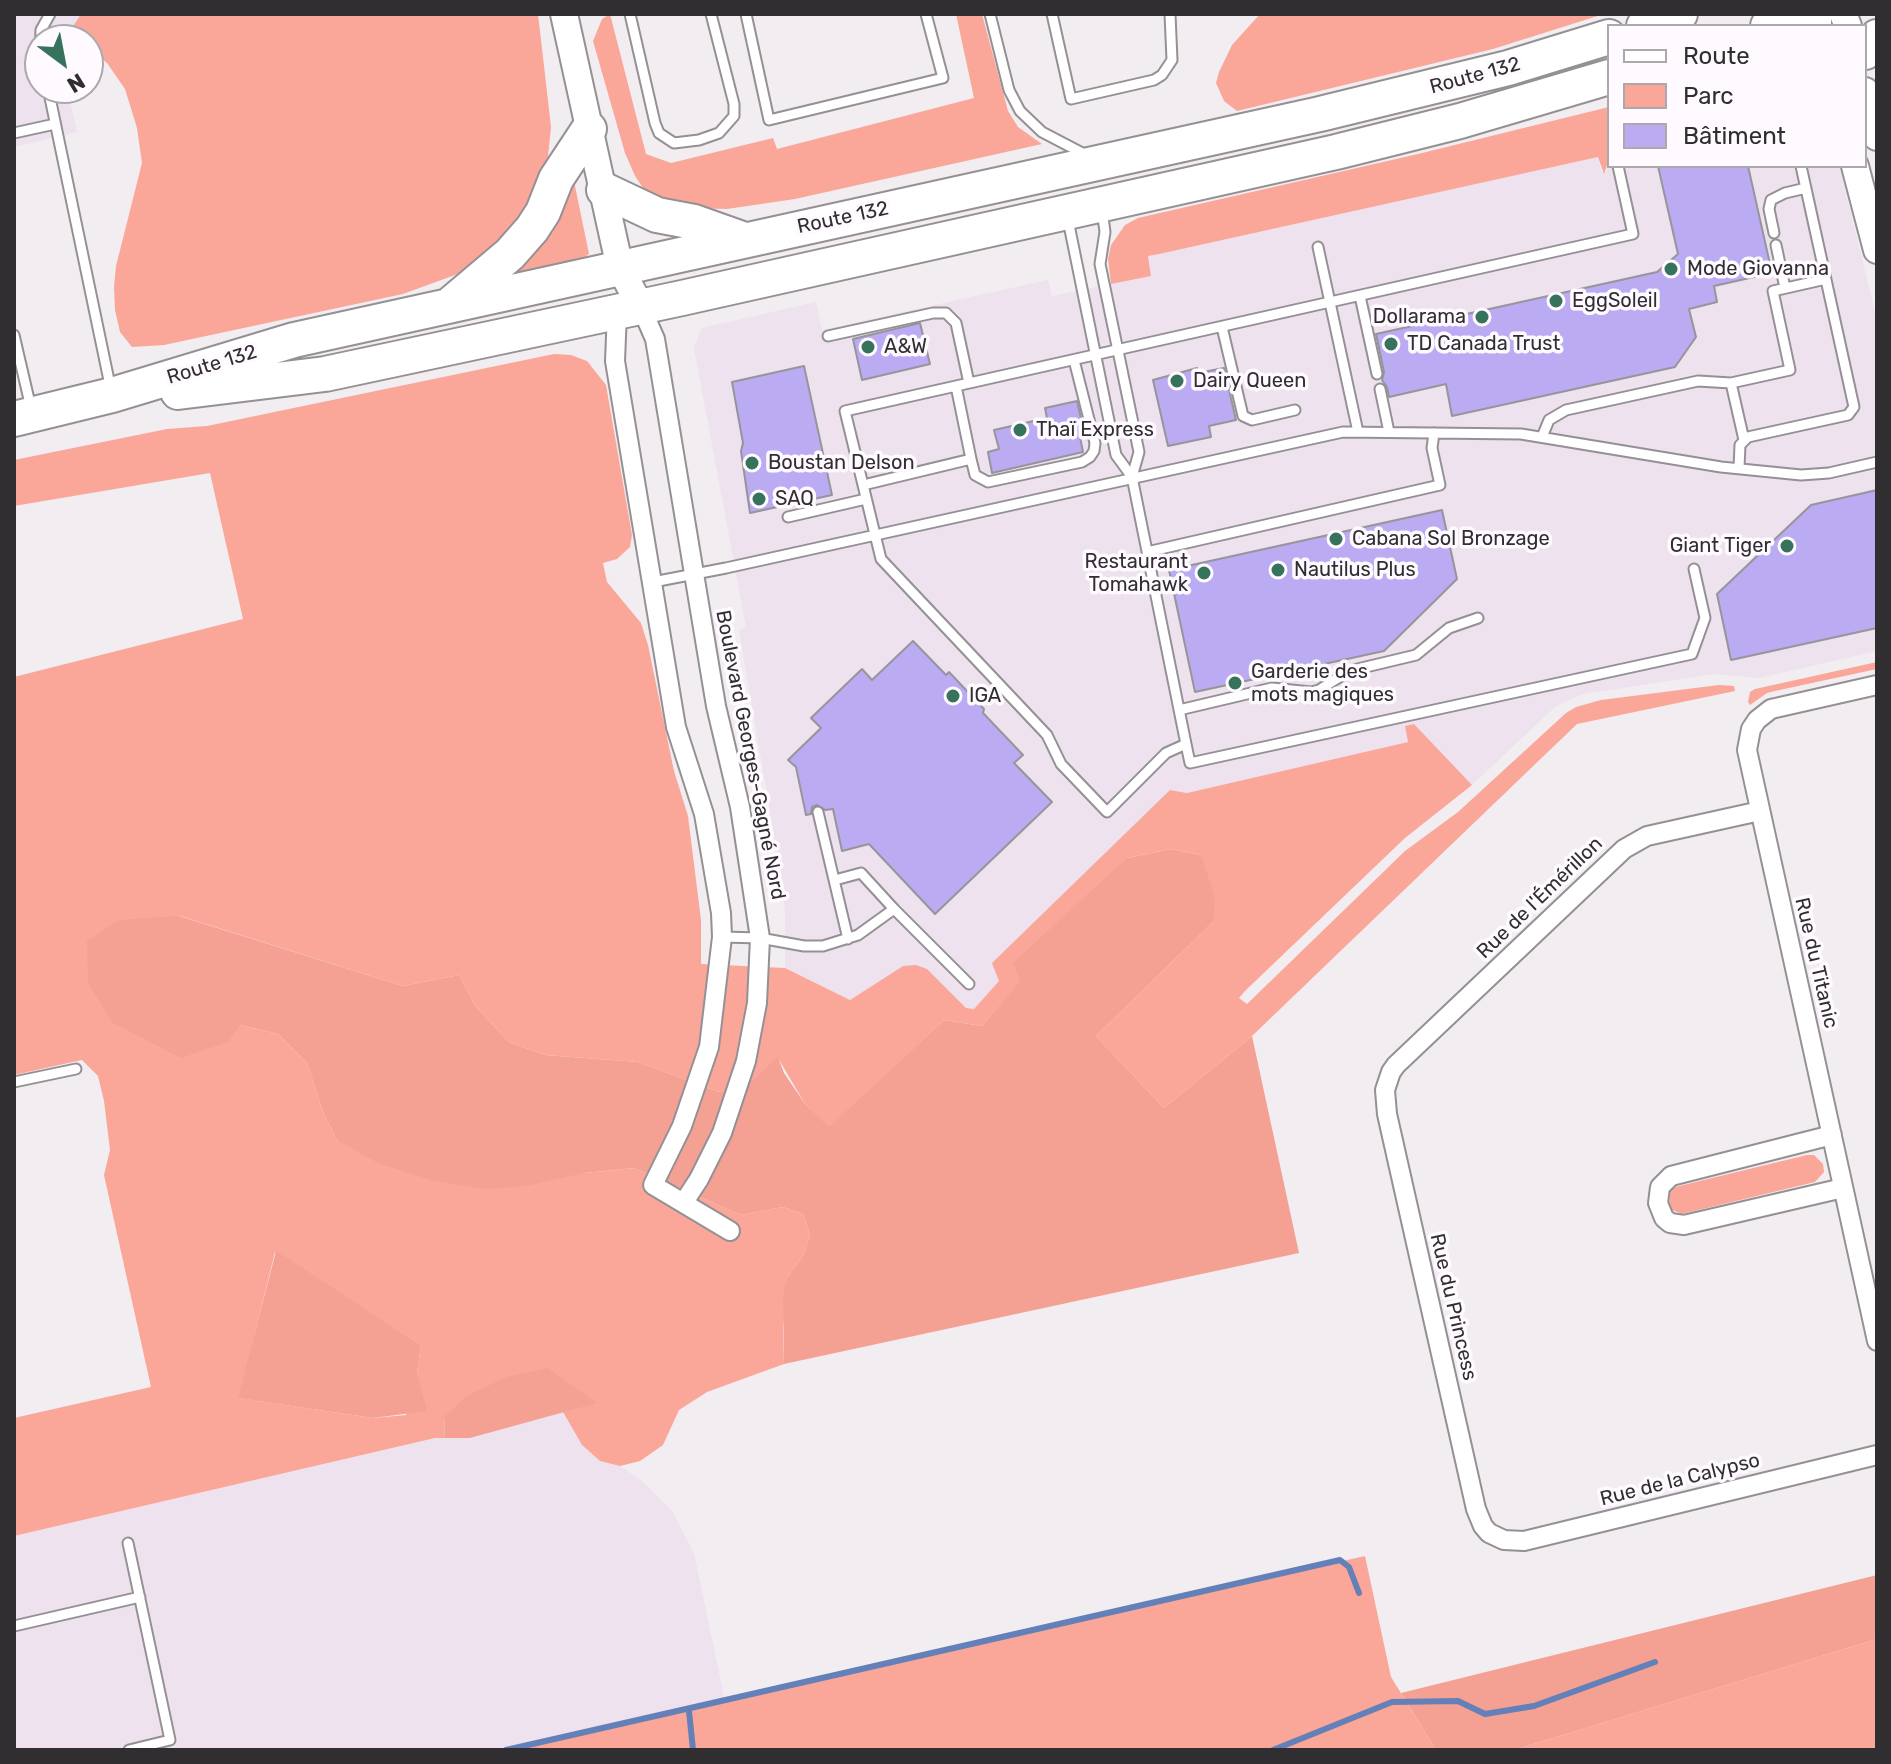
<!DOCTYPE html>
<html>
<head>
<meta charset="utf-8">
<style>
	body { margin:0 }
	#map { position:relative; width:1891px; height:1764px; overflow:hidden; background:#f1edf1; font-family:Rubik,sans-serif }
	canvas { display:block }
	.frame { position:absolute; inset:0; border:16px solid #302e30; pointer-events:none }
	.legend { position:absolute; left:1607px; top:24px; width:260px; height:144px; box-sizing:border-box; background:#fffaff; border:2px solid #aca8ac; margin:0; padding:10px 14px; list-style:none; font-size:24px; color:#302e30 }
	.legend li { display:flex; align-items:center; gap:16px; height:40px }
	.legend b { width:40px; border:2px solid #aca8ac }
	.north { position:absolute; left:24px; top:24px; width:80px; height:80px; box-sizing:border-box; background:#fffaff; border:2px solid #aca8ac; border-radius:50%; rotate:148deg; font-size:22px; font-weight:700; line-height:32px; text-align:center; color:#302e30 }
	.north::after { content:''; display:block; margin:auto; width:28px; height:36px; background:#37725d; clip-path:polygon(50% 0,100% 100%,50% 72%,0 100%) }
</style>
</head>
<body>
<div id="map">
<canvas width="1891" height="1764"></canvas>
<div class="frame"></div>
<ul class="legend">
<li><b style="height:10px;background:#fff"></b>Route</li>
<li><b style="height:22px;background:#faa79a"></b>Parc</li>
<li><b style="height:22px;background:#bbabf2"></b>Bâtiment</li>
</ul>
<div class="north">N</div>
</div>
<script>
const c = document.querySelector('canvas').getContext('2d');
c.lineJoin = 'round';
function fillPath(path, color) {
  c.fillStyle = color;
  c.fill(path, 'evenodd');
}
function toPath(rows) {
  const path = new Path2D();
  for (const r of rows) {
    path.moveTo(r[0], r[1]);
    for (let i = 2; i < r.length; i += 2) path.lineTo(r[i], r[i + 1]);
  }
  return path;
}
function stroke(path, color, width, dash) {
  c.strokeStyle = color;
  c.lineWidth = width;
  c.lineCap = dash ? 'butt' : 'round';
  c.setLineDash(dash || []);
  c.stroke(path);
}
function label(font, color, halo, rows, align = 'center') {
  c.font = font + ' Rubik,sans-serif';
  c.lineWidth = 7;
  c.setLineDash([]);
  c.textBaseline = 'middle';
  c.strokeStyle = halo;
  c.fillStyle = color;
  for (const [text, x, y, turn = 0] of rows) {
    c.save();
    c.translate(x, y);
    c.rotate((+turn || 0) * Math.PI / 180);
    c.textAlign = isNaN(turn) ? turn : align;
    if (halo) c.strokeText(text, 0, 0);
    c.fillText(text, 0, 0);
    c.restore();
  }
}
fillPath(toPath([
	[14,14,81,14,64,40,40,40,40,88,67,88,77,132,14,147],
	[1598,157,1601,171,1606,172,1609,159,1609,166,1839,166,1877,320,1877,651,1759,678,1714,674,1583,694,1556,706,1472,785,1414,724,1405,726,1408,742,1187,793,1170,790,974,1009,966,1008,903,966,850,1000,785,968,785,912,782,883,739,630,746,627,694,348,702,328,816,302,822,330,1048,280,1052,296,1151,276,1148,256],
	[563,1412,582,1445,600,1461,620,1466,642,1481,672,1511,694,1553,725,1702,507,1750,14,1750,14,1536,435,1438,470,1438]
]), '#ede2ed');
fillPath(toPath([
	[81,14,538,14,551,127,547,166,536,196,492,254,455,275,403,294,164,345,132,347,120,332,115,310,114,287,116,266,142,163,137,128,125,89,107,63,88,48,88,40,64,40],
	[610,14,646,154,671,163,773,138,777,149,974,98,956,14,982,14,1008,111,1018,127,1042,144,795,199,727,209,688,208,647,194,635,176,625,153,593,41,602,19],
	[1260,14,1604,14,1493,49,1237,111,1224,101,1216,83,1219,72,1232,45],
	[1609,107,1609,159,1604,174,1598,157,1159,254,1148,256,1151,276,1111,284,1108,259,1111,245,1125,225,1138,218,1418,154],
	[574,181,589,254,581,260,498,278],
	[554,354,571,355,587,361,606,385,632,535,630,547,617,559,603,563,607,582,641,623,648,645,674,771,688,816,701,920,701,964,785,968,850,1000,903,966,916,965,927,969,966,1008,974,1009,999,981,992,963,1170,790,1187,793,1408,742,1405,726,1414,724,1472,785,1405,838,1245,991,1239,998,1247,1004,1405,851,1458,812,1566,713,1576,707,1601,700,1719,685,1734,686,1735,691,1577,724,1252,1036,1164,1108,1096,1036,1213,922,1201,855,1171,849,1127,858,982,1026,944,1020,829,1128,805,1104,778,1058,753,1079,719,1092,638,1062,545,1055,509,1042,476,1007,459,975,403,986,180,916,240,1025,278,1034,307,1063,323,1112,337,1140,584,1173,634,1168,741,1215,783,1207,803,1214,810,1235,804,1254,787,1278,783,1328,784,1364,707,1392,679,1410,663,1445,640,1461,620,1466,600,1461,582,1445,563,1412,597,1402,444,1417,445,1438,435,1438,14,1536,14,1418,151,1387,104,1175,110,1150,104,1101,98,1076,82,1060,14,1075,14,677,243,619,210,473,14,506,14,460,167,429,207,426],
	[275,1252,421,1345,417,1374,406,1415,373,1418,239,1398],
	[1877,662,1877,669,1775,691,1767,693,1750,705,1748,702,1750,692,1755,689],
	[1807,1155,1814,1155,1823,1164,1824,1172,1815,1182,1682,1214,1672,1210,1669,1205,1670,1191,1675,1187],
	[1365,1556,1391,1677,1436,1750,507,1750],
	[1877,1639,1877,1750,1514,1750]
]), '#faa79a');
fillPath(toPath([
	[1171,849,1201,855,1215,897,1213,922,1096,1036,1164,1108,1252,1036,1299,1253,784,1364,783,1296,787,1278,804,1254,810,1235,803,1214,783,1207,741,1215,634,1168,584,1173,526,1186,486,1189,433,1181,378,1163,337,1140,323,1112,307,1063,278,1034,240,1025,228,1042,181,1058,113,1023,88,983,87,941,119,920,179,916,403,986,459,975,476,1007,509,1042,545,1055,638,1062,719,1092,753,1079,778,1057,784,1073,805,1104,829,1127,944,1020,982,1026,1020,981,1013,963,1127,858],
	[276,1251,421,1345,417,1374,427,1411,373,1418,238,1398],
	[548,1368,597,1403,470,1438,445,1438,444,1417,467,1396,506,1377],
	[1877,1575,1877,1639,1514,1750,1436,1750,1401,1693]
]), '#f4a194');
stroke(toPath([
	[689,1711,693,1750],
	[506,1750,1340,1560,1349,1567,1359,1593],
	[1273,1750,1392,1702,1458,1701,1485,1714,1534,1706,1655,1662]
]), '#6380b8', 6);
const building = toPath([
	[1658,166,1748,166,1772,273,1714,286,1717,302,1689,309,1696,337,1675,367,1452,416,1446,384,1389,397,1387,387,1382,380,1384,372,1376,334,1657,272,1678,254,1658,166],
	[920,323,930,364,862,380,853,339,920,323],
	[804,366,832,495,750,513,741,451,743,443,732,382,804,366],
	[1197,368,1198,373,1224,368,1236,420,1209,426,1211,437,1168,446,1153,380,1197,368],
	[1077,401,1084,431,1079,432,1083,452,992,473,988,452,999,449,994,430,1047,418,1045,408,1077,401],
	[1877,490,1877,628,1731,660,1717,594,1811,505,1877,490],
	[1442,510,1457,579,1384,651,1195,692,1169,570,1442,510],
	[913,641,946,675,949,672,984,709,983,713,1023,755,1014,763,1052,802,935,914,869,844,842,851,833,809,825,810,817,805,812,807,811,814,806,815,796,767,788,760,821,728,811,718,862,669,872,680,913,641]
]);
fillPath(building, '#bbabf2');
stroke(building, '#96959a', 2);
const lane = toPath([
	[630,14,655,123,659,133,674,143,699,140,719,133,734,116,734,104,711,14],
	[746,14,769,120,943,78,926,14],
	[990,14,1009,90,1020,111,1042,132,1088,156],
	[1052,14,1071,99,1154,80,1162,75,1172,60,1170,14],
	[40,52,41,30,50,14],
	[48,88,111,390],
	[14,133,55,124],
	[1102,210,1105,232,1100,264,1139,452,1132,477],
	[1774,233,1769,209,1771,200,1785,193,1806,188],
	[1776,245,1785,288],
	[1318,247,1358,432],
	[1360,296,1377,374],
	[1222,327,1243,416,1252,420,1295,410],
	[14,335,31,408],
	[828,336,933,313,946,313,956,323,969,383],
	[1731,383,1790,370,1773,291,1826,279],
	[956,386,845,411,881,559,1047,735,1061,764,1107,812,1166,753,1186,744,1132,477,1116,455,1068,220],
	[1380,389,1389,432],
	[1542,437,1549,420,1566,410,1698,381,1731,383,1744,440],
	[971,459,975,475,988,482,1082,462,1090,457,1094,451,1095,443,1074,360],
	[1739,468,1740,445,1748,437,1848,415,1854,407,1801,166],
	[863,485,971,459,956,386,1633,234,1618,166],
	[788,517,866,499],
	[1147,552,1440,485,1432,448,1434,433],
	[653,582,726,568,1343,432,1521,434,1721,467,1801,475,1829,473,1877,462],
	[1179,710,1272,688,1311,692,1319,690,1349,671,1416,655,1449,628,1478,618],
	[1186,744,1190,763,1692,654,1705,618,1694,569],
	[818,812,848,939],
	[835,880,861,873,894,909],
	[722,937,760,938,804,946,823,946,858,935,894,909,969,984],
	[14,1082,76,1069],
	[128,1543,170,1740,129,1750],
	[14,1626,140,1597]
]);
const street = toPath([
	[641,307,655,339,716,706,740,807,760,938,757,1003,746,1061,722,1133,699,1179,684,1202],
	[617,312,615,361,676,727,704,814,721,913,722,937,709,1047,682,1126,653,1185,730,1231],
	[1877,685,1771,709,1757,720,1751,729,1747,750,1877,1341],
	[1760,811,1647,836,1624,849,1396,1065,1391,1072,1385,1090,1387,1114,1476,1509,1483,1526,1489,1533,1504,1540,1524,1541,1877,1455],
	[1832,1135,1671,1176,1660,1187,1658,1203,1664,1218,1670,1223,1684,1225,1843,1188]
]);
const secondary = toPath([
	[564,14,620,268,641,307],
	[1818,14,1818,26],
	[1843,14,1848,26],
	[1865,91,1877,137],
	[1855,166,1877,250]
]);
const highway = toPath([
	[1644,26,1680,14],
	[1768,26,1802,14],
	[1865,52,1877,37],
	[604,190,657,215,694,222,742,239],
	[452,303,510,254,532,229,543,212,556,179,589,129],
	[178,392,325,374,682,298,1336,152,1460,121,1609,77],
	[14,419,112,395,294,340,1320,114,1508,68,1609,37]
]);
stroke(lane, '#949094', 13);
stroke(street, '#949094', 22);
stroke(secondary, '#949094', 30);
stroke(highway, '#949094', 38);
stroke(lane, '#fff', 9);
stroke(street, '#fff', 18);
stroke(secondary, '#fff', 26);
stroke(highway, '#fff', 34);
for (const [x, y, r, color] of [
	[1671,269,8,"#37725d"],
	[1556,301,8,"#37725d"],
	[1482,317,8,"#37725d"],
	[1391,344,8,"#37725d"],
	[868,347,8,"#37725d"],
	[1177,381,8,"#37725d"],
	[1020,430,8,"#37725d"],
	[752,463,8,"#37725d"],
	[759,499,8,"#37725d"],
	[1336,539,8,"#37725d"],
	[1787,546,8,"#37725d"],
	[1278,570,8,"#37725d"],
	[1204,573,8,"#37725d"],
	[1235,683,8,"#37725d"],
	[953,696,8,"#37725d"]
]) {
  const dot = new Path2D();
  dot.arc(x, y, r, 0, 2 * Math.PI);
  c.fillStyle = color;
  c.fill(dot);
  stroke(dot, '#fffaff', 3);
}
label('20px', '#302e30', '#fffaff', [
	["Route 132",1475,76,-15],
	["Route 132",843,218,-12],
	["Route 132",212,365,-17],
	["Boulevard Georges-Gagné Nord",750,755,79],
	["Rue de l'Émérillon",1540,898,-44],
	["Rue du Titanic",1816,963,77],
	["Rue du Princess",1453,1307,77],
	["Rue de la Calypso",1680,1480,-14]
]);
label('20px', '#302e30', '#fffaff', [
	["Mode Giovanna",1687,269],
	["EggSoleil",1572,301],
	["Dollarama",1466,317,"right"],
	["TD Canada Trust",1407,344],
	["A&W",884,347],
	["Dairy Queen",1193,381],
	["Thaï Express",1036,430],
	["Boustan Delson",768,463],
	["SAQ",775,499],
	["Cabana Sol Bronzage",1352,539],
	["Giant Tiger",1771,546,"right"],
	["Restaurant",1188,562,"right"],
	["Tomahawk",1188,585,"right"],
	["Nautilus Plus",1294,570],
	["Garderie des",1251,672],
	["mots magiques",1251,695],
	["IGA",969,696]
], 'left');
</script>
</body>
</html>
